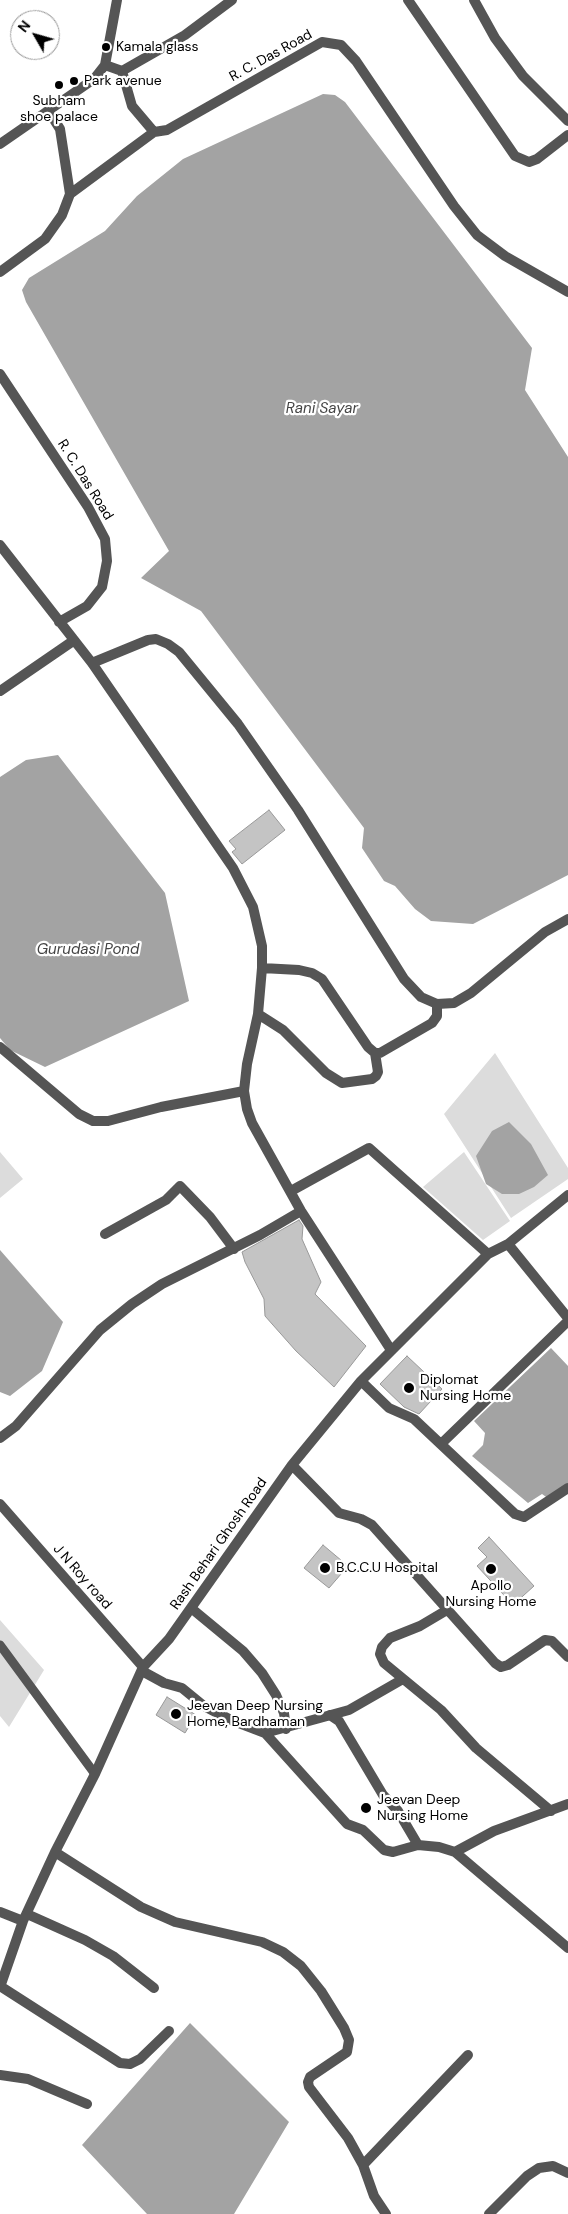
<!DOCTYPE html>
<html>
<head>
<meta charset="utf-8">
<style>
	body { margin:0 }
	#map { position:relative; width:568px; height:2214px; overflow:hidden; background:#fff; font-family:"DM Sans",sans-serif }
	canvas { display:block }
	.north { position:absolute; left:10px; top:10px; width:50px; height:50px; box-sizing:border-box; background:#fff; border:1px solid #999; border-radius:50%; rotate:308deg; font-size:14px; font-weight:700; line-height:20px; text-align:center; color:#000 }
	.north::after { content:''; display:block; margin:auto; width:18px; height:22px; background:#000; clip-path:polygon(50% 0,100% 100%,50% 72%,0 100%) }
</style>
</head>
<body>
<div id="map">
<canvas width="568" height="2214"></canvas>
<div class="north">N</div>
</div>
<script>
const c = document.querySelector('canvas').getContext('2d');
c.lineJoin = 'round';
function fillPath(path, color) {
  c.fillStyle = color;
  c.fill(path, 'evenodd');
}
function toPath(rows) {
  const path = new Path2D();
  for (const r of rows) {
    path.moveTo(r[0], r[1]);
    for (let i = 2; i < r.length; i += 2) path.lineTo(r[i], r[i + 1]);
  }
  return path;
}
function stroke(path, color, width, dash) {
  c.strokeStyle = color;
  c.lineWidth = width;
  c.lineCap = dash ? 'butt' : 'round';
  c.setLineDash(dash || []);
  c.stroke(path);
}
function label(font, color, halo, rows, align = 'center') {
  c.font = font + ' "DM Sans",sans-serif';
  c.lineWidth = 4.5;
  c.setLineDash([]);
  c.textBaseline = 'middle';
  c.strokeStyle = halo;
  c.fillStyle = color;
  for (const [text, x, y, turn = 0] of rows) {
    c.save();
    c.translate(x, y);
    c.rotate((+turn || 0) * Math.PI / 180);
    c.textAlign = isNaN(turn) ? turn : align;
    if (halo) c.strokeText(text, 0, 0);
    c.fillText(text, 0, 0);
    c.restore();
  }
}
fillPath(toPath([
	[495,1053,568,1168,568,1179,511,1218,444,1114],
	[0,1152,23,1179,0,1198],
	[464,1152,510,1221,483,1240,423,1187],
	[0,1620,44,1670,9,1727,0,1716]
]), '#dcdcdc');
fillPath(toPath([
	[323,94,335,95,345,102,532,348,525,390,568,457,568,875,473,924,431,921,415,909,395,886,384,881,362,848,364,828,201,611,141,578,169,551,26,302,22,290,29,278,105,231,137,196,183,159],
	[58,755,165,893,189,1001,45,1067,10,1050,0,1038,0,777,26,760],
	[509,1122,531,1144,548,1175,534,1187,519,1194,502,1194,486,1184,476,1156,492,1131],
	[0,1250,63,1322,42,1371,10,1396,0,1392],
	[551,1348,568,1366,568,1483,549,1499,542,1494,528,1503,472,1456,483,1445,485,1433,474,1421],
	[190,2023,289,2122,234,2214,147,2214,82,2145]
]), '#a3a3a3');
const building = toPath([
	[269,810,285,830,242,864,232,852,236,849,229,841,269,810],
	[299,1220,303,1226,302,1239,321,1282,315,1294,366,1346,334,1387,296,1351,265,1316,264,1299,245,1262,242,1252,299,1220],
	[407,1356,442,1389,419,1414,404,1407,380,1384,407,1356],
	[489,1537,534,1586,513,1605,477,1566,487,1557,478,1548,489,1537],
	[323,1545,348,1566,329,1588,304,1568,323,1545],
	[167,1697,196,1715,185,1733,156,1715,167,1697]
]);
fillPath(building, '#c4c4c4');
stroke(building, '#999', 1);
stroke(toPath([
	[0,1645,95,1774]
]), '#555', 9);
stroke(toPath([
	[408,0,515,156,529,162,537,159,568,135],
	[474,0,495,38,523,76,568,121],
	[105,65,122,71,185,35,232,0],
	[122,71,132,106,154,132],
	[48,110,60,129,70,194],
	[0,144,94,79,105,65,117,0],
	[0,272,45,239,62,215,70,194,154,132,167,130,322,42,341,45,356,61,454,206,477,235,505,256,568,292],
	[0,374,88,507,105,539,107,561,102,587,87,606,59,622],
	[0,545,92,663,233,868,253,907,262,946,262,968,258,1014,247,1064,244,1091,247,1109,252,1123,301,1211,391,1350],
	[92,663,148,640,156,639,168,644,179,652,238,724,298,810,404,979,421,997,437,1004,454,1003,471,993,545,932,568,919],
	[0,691,73,641],
	[262,968,299,970,312,973,322,979,368,1047,375,1053,380,1053,432,1023,437,1016,437,1004],
	[258,1014,283,1030,326,1073,342,1083,372,1079,376,1076,378,1072,375,1053],
	[0,1047,79,1114,93,1121,108,1121,161,1107,244,1091],
	[291,1191,369,1148,488,1254],
	[105,1234,166,1200,180,1186,210,1217,234,1249],
	[508,1244,568,1318],
	[361,1381,389,1408,414,1419,515,1514,524,1517,568,1488],
	[0,1438,16,1426,100,1330,132,1304,162,1284,260,1235,301,1211],
	[442,1443,568,1321],
	[292,1465,339,1513,361,1519,372,1525,495,1663,501,1667,508,1665,545,1640,552,1641,568,1657],
	[0,1504,143,1667],
	[191,1608,243,1651,262,1673,276,1695,284,1713,286,1729],
	[447,1610,420,1626,390,1638,382,1647,380,1654,384,1663,441,1710,476,1748,551,1811],
	[142,1671,164,1683,182,1688,204,1706,231,1720,265,1733,349,1710,403,1679],
	[330,1715,339,1721,383,1795,398,1811,418,1845],
	[265,1733,347,1824,363,1830,384,1850,393,1852,418,1845,439,1847,455,1852,568,1948],
	[55,1852,141,1907,175,1922,262,1942,283,1952,301,1966,321,1991,344,2028,349,2040,347,2052,310,2077,308,2082,309,2087,348,2138,363,2165,374,2196,386,2214],
	[455,1852,494,1831,568,1804],
	[0,1912,23,1921],
	[27,1914,85,1940,113,1956,154,1988],
	[0,1986,120,2063,130,2064,140,2059,169,2031],
	[0,1987,23,1921,55,1852,95,1774,143,1667,169,1639,292,1465,361,1381,488,1254,508,1244,568,1195],
	[0,2075,28,2079,87,2104],
	[363,2165,468,2055],
	[489,2214,527,2176,539,2168,553,2166,568,2173]
]), '#555', 10);
for (const [x, y, r, color] of [
	[106,47,5,"#000"],
	[74,81,5,"#000"],
	[59,85,5,"#000"],
	[409,1388,6,"#000"],
	[325,1568,6,"#000"],
	[491,1569,6,"#000"],
	[176,1714,6,"#000"],
	[366,1808,6,"#000"]
]) {
  const dot = new Path2D();
  dot.arc(x, y, r, 0, 2 * Math.PI);
  c.fillStyle = color;
  c.fill(dot);
  stroke(dot, '#fff', 2);
}
label('14px', '#000', '#fff', [
	["Kamala glass",116,47],
	["Park avenue",84,81],
	["Subham",59,101,"center"],
	["shoe palace",59,117,"center"],
	["Diplomat",420,1380],
	["Nursing Home",420,1396],
	["B.C.C.U Hospital",336,1568],
	["Apollo",491,1586,"center"],
	["Nursing Home",491,1602,"center"],
	["Jeevan Deep Nursing",187,1706],
	["Home, Bardhaman",187,1722],
	["Jeevan Deep",377,1800],
	["Nursing Home",377,1816]
], 'left');
label('14px', '#000', '#fff', [
	["R. C. Das Road",271,56,-29],
	["R. C. Das Road",85,480,58],
	["Rash Behari Ghosh Road",219,1544,-55],
	["J N Roy road",82,1577,49]
]);
label('italic 15px', '#444', '#fff', [
	["Rani Sayar",322,409],
	["Gurudasi Pond",88,950]
]);
</script>
</body>
</html>
